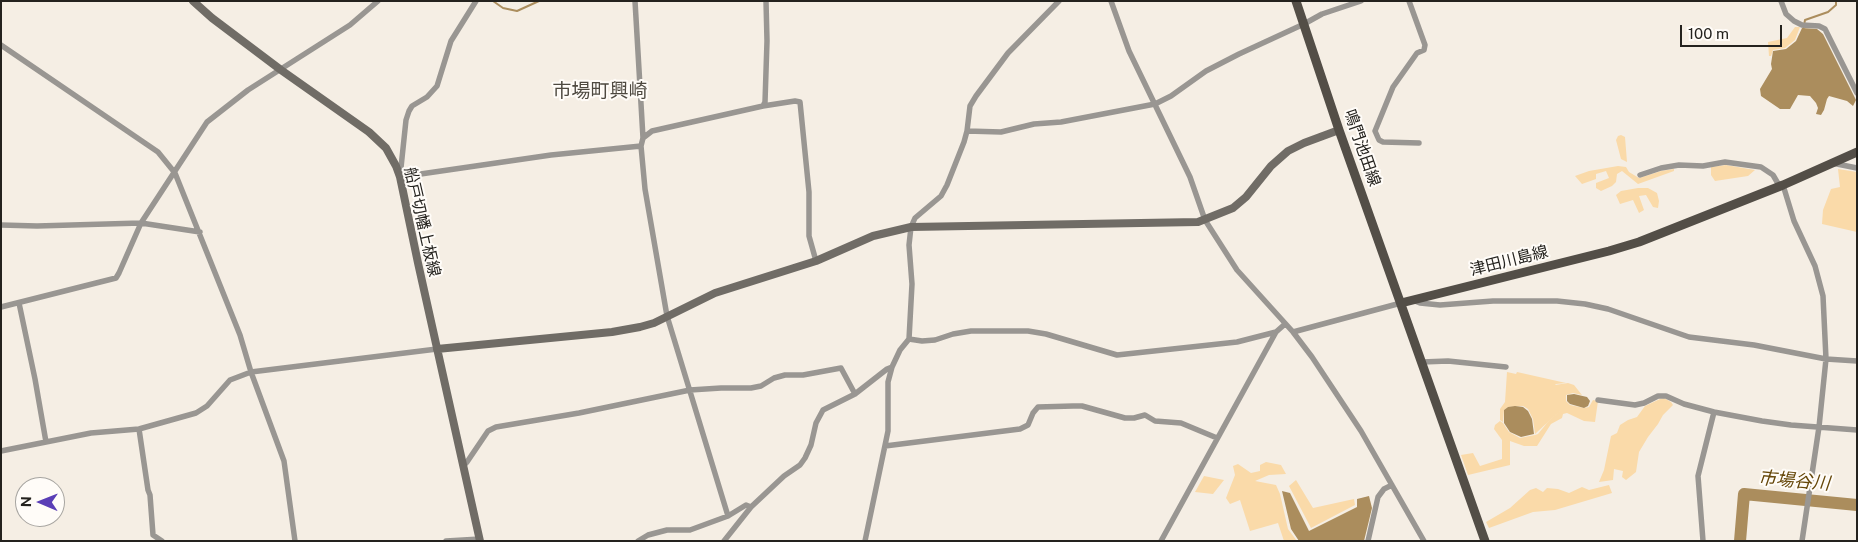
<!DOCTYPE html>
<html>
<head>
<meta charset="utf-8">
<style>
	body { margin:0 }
	#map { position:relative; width:1858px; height:542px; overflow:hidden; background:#f5eee4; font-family:"Public Sans",sans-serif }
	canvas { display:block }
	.frame { position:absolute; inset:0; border:2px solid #24221e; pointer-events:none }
	.north { position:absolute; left:15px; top:477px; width:50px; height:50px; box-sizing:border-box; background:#fffcf8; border:1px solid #a7a5a1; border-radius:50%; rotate:271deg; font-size:14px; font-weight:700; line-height:20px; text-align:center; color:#24221e }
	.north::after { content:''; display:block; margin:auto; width:18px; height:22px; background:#5a3eb6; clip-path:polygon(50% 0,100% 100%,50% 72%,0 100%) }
	.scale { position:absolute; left:1680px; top:25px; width:102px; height:22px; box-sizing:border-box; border:2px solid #24221e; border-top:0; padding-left:6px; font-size:15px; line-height:18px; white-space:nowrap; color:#24221e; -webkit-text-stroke:4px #fffcf8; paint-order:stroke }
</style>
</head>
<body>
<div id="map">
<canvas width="1858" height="542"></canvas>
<div class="frame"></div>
<div class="north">N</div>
<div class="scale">100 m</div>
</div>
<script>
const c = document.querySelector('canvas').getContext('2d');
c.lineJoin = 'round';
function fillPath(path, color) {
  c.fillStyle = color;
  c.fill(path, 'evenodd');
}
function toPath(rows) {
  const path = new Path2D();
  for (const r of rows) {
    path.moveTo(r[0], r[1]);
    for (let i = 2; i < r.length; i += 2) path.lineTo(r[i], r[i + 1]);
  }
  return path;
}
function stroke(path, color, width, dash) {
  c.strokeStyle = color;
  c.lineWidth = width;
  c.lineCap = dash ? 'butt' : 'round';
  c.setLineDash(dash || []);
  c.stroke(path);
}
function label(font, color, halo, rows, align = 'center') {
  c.font = font + ' "Public Sans","Noto Sans JP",sans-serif';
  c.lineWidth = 4;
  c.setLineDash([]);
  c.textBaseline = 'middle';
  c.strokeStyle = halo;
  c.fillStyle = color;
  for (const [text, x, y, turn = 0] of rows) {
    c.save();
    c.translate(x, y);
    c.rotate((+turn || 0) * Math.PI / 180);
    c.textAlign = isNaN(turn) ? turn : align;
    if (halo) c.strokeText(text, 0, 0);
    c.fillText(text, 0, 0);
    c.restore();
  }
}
fillPath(toPath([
	[1795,27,1800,27,1795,40,1785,48,1773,50,1771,56,1769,56,1768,42,1787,38],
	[1621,135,1625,137,1627,162,1621,159,1616,140,1618,136],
	[1726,165,1755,170,1748,176,1715,181,1711,175,1711,167],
	[1618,166,1626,167,1629,172,1639,178,1661,171,1674,169,1674,171,1638,184,1622,171,1617,174,1616,182,1612,186,1601,191,1596,188,1596,183,1609,178,1606,171,1596,174,1596,179,1582,184,1575,176,1589,171],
	[1838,169,1857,172,1857,232,1822,224,1823,210,1831,189,1840,187],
	[1638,188,1648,188,1657,193,1659,201,1658,208,1653,207,1646,195,1639,196,1644,210,1639,213,1633,200,1620,204,1616,195,1621,191],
	[1507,372,1516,374,1517,372,1566,383,1556,384,1555,385,1568,383,1574,385,1582,395,1573,393,1566,395,1566,401,1570,405,1584,408,1589,407,1593,400,1598,401,1595,422,1584,421,1567,413,1563,414,1562,418,1551,424,1537,446,1524,446,1510,441,1510,465,1468,475,1461,455,1473,453,1480,466,1502,459,1502,440,1494,429,1495,425,1500,421,1503,423,1509,432,1520,438,1535,435,1538,434,1547,423,1563,408,1535,434,1533,419,1528,409,1523,406,1508,407,1504,410,1503,422,1500,420,1500,409,1505,402],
	[1664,398,1671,402,1673,405,1663,415,1658,424,1648,437,1639,452,1636,472,1626,480,1622,477,1623,471,1614,469,1613,480,1599,482,1604,470,1611,436,1617,433,1620,425,1628,420,1637,417,1645,406,1660,399],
	[1266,462,1281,465,1286,474,1269,475,1255,481,1276,485,1280,494,1288,529,1297,541,1284,541,1278,523,1250,531,1240,500,1230,504,1226,498,1235,475,1233,466,1238,464,1251,473,1260,471,1260,465],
	[1204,476,1224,480,1213,494,1195,492],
	[1296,480,1313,508,1354,499,1355,505,1311,528,1289,486],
	[1609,485,1612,493,1555,510,1533,512,1489,528,1486,522,1510,508,1530,490,1536,488,1543,492,1547,488,1558,489,1569,493,1582,487,1589,490]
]), '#fadaa9');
fillPath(toPath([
	[1802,28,1817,29,1823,34,1856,100,1853,106,1847,101,1829,96,1827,99,1824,110,1821,115,1816,114,1818,108,1816,103,1810,96,1798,95,1790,109,1780,109,1761,96,1760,89,1772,69,1771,64,1773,51,1786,49,1796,41],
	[1574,394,1587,397,1590,401,1588,406,1584,408,1570,404,1567,401,1567,395],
	[1515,406,1523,407,1528,411,1532,419,1534,434,1521,437,1510,432,1504,423,1504,410,1508,407],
	[1282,491,1290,493,1309,531,1357,507,1357,499,1369,496,1372,508,1364,541,1299,541,1291,529]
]), '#ab8d5d');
stroke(toPath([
	[493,1,503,8,517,11,539,1],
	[1803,31,1805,20,1828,12,1836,5,1836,1]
]), '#ab8d5d', 2);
stroke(toPath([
	[1740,541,1744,494,1857,505]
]), '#ab8d5d', 12);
stroke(toPath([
	[476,1,451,41,437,86,427,97,412,106,409,111,406,120,400,177,551,155,641,146],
	[635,1,643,138,641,146,645,189,667,316,728,516],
	[1111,1,1129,51,1190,177,1205,220,1237,270,1293,332,1312,357,1361,431,1424,541],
	[1409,1,1425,45,1424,50,1417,53,1393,87,1375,131,1379,140,1383,142,1419,143],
	[1781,1,1786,14,1794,21,1802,25,1819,26,1825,29,1857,93],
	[1,45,158,152,175,173,240,335,251,372,284,461,295,541],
	[763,106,765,102,767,41,766,1],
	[967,131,1001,132,1034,124,1061,122,1155,104,1171,96,1206,71,1239,54,1304,24,1322,14,1361,1],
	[643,138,652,131,763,106,795,101,800,102,809,192,809,236,816,261],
	[1832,163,1857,168],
	[1640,175,1661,168,1679,165,1703,166,1725,162,1761,167,1773,175,1780,187],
	[1783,185,1794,221,1815,266,1823,296,1826,359,1819,427,1802,541],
	[1,225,37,226,141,223,200,232],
	[1415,301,1420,303,1440,305,1493,301,1557,301,1585,304,1608,309,1689,337,1754,345,1826,359,1857,361],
	[19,303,35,379,46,442],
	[1,307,116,278,119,273,141,223,207,122,248,90,350,25,378,1],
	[1293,332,1401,303],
	[909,339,922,341,935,340,953,334,971,331,1028,331,1046,334,1117,355,1237,342,1276,332],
	[1422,362,1448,361,1506,367],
	[1598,400,1635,405,1644,403,1658,396,1666,396,1684,404,1714,412,1762,421,1791,425,1857,430],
	[139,429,148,490,150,495,153,535,162,541],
	[885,446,1020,429,1028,425,1033,413,1038,407,1073,406,1082,406,1125,418,1134,418,1145,415,1155,421,1181,423,1217,438],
	[1,451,91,433,139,429,196,413,207,406,230,380,251,372,437,349],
	[463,466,467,462,488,431,496,427,579,413,690,390,721,388,751,388,761,386,774,378,785,375,803,375,841,368,855,394],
	[446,541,480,539],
	[638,541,648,535,667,530,690,530,728,516,746,505,751,507],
	[724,541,751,507,784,476,800,465,805,458,811,445,816,423,823,410,855,394,887,369,892,367],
	[865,541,888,431,888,382,892,367,900,350,909,339,912,284,909,245,911,227,915,218,941,196,947,185,964,142,967,131,970,106,976,96,1008,53,1059,1],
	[1161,541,1276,332,1285,324],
	[1368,541,1378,497,1384,489,1392,485],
	[1703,541,1698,476,1714,412]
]), '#999692', 5.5);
stroke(toPath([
	[193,1,212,18,281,70,369,132,386,148,396,166,400,177,418,263,480,541],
	[437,349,612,332,640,327,654,323,715,293,816,261,873,236,911,227,1198,222,1233,208,1246,197,1271,166,1288,151,1304,143,1339,130]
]), '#706c66', 8);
stroke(toPath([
	[1296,1,1339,130,1485,541],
	[1401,303,1609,251,1639,242,1783,185,1857,152]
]), '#534e47', 9);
label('16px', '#24221e', '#fffcf8', [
	["鳴門池田線",1362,148,71],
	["船戸切幡上板線",422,222,77],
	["津田川島線",1509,261,-14]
]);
label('italic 18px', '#654608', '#fffcf8', [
	["市場谷川",1794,481,5]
]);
label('19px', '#4e4940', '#fffcf8', [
	["市場町興崎",600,91]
]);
</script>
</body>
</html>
